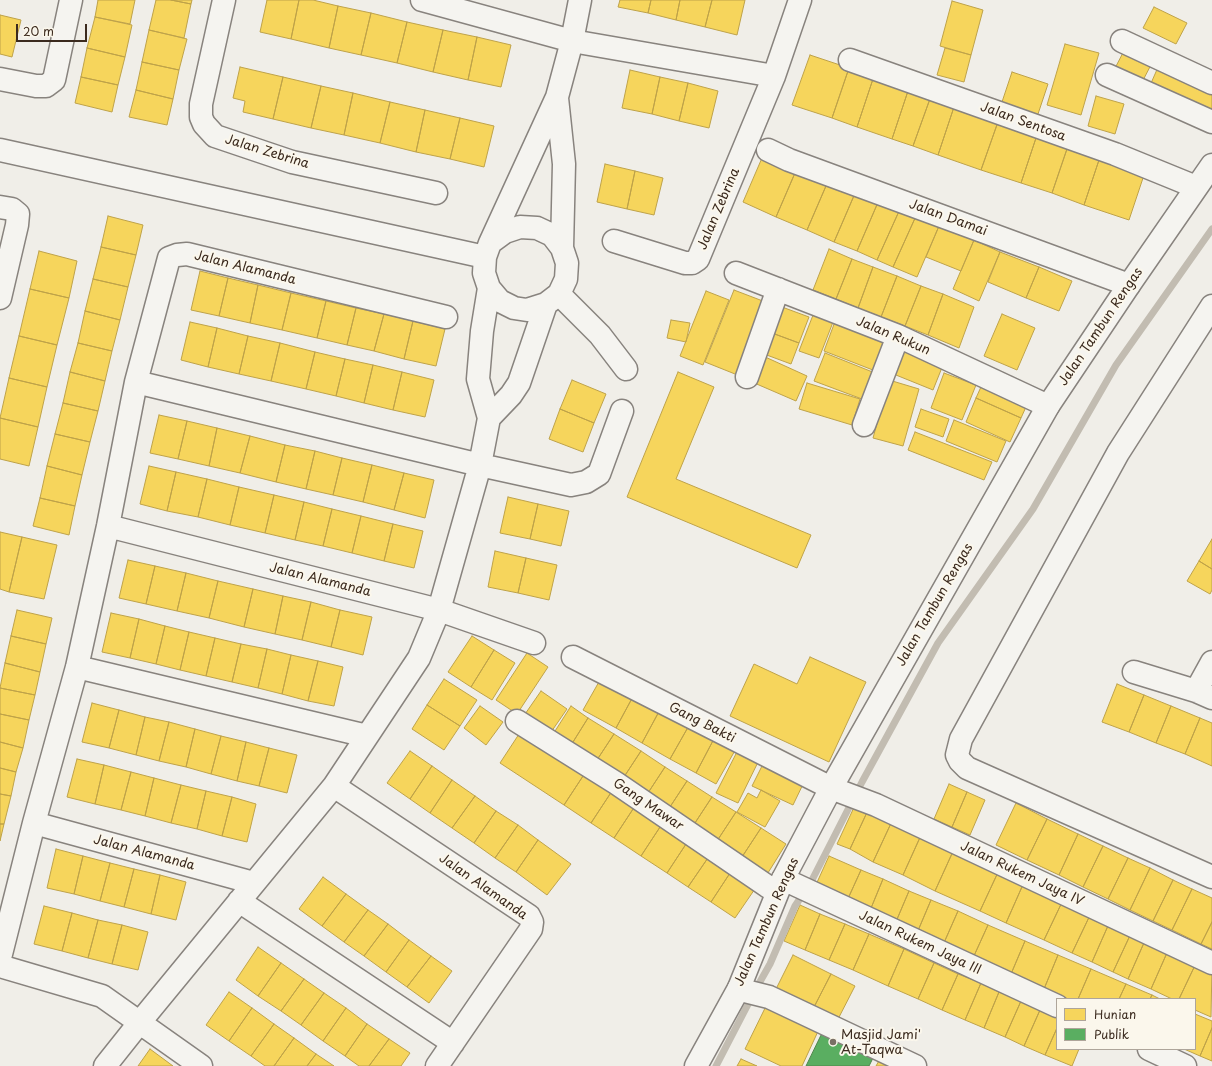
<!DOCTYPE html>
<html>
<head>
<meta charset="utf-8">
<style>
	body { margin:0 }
	#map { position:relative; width:1212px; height:1066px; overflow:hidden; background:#f0eee8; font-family:"Playpen Sans",sans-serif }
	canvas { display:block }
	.legend { position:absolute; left:1056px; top:998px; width:140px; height:52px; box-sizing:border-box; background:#fbf7ec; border:1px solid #aea59a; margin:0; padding:5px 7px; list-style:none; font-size:12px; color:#3b2a1e }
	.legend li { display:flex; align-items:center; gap:8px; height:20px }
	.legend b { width:20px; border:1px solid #aea59a }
	.scale { position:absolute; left:16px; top:24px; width:71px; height:18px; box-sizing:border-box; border:2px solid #3b2a1e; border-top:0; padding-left:5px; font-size:12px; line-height:14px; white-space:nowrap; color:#3b2a1e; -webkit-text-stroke:3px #fbf7ec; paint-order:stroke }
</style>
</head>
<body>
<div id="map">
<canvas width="1212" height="1066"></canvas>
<ul class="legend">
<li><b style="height:11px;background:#f6d55c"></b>Hunian</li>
<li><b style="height:11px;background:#5aae61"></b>Publik</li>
</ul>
<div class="scale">20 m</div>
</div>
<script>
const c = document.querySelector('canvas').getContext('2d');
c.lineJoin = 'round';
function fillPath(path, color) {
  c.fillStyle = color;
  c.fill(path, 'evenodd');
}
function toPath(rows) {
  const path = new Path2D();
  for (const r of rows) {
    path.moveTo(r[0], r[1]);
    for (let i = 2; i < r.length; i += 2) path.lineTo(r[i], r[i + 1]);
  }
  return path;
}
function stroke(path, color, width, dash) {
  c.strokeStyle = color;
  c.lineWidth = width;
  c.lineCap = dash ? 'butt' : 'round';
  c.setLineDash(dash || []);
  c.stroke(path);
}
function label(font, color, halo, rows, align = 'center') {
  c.font = font + ' "Playpen Sans",sans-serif';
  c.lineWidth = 4;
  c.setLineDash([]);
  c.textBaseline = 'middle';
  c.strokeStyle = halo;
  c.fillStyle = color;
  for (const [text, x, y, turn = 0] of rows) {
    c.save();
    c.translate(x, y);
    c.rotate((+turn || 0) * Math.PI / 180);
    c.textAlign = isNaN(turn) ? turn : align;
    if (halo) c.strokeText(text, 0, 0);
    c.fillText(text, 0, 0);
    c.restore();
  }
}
const homes = toPath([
	[98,0,135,0,130,24,95,17,98,0],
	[156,0,171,0,191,4,184,38,149,30,156,0],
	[171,0,192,0,191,4,171,0],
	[267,0,299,0,291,39,260,32,267,0],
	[299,0,313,0,338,6,329,48,291,39,299,0],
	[620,0,651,0,648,13,618,7,620,0],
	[651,0,680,0,676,20,648,13,651,0],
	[680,0,712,0,705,27,676,20,680,0],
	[712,0,745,0,737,35,705,27,712,0],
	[952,1,983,10,971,55,940,46,952,1],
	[338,6,371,13,361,55,329,48,338,6],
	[1154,7,1187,23,1176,44,1143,28,1154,7],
	[371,13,407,22,397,63,361,55,371,13],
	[0,15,21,20,12,57,0,54,0,15],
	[95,17,132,25,125,57,87,48,95,17],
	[407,22,443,30,433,72,397,63,407,22],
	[149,30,187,39,179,70,142,62,149,30],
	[443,30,477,37,468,80,433,72,443,30],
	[477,37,511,45,501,87,468,80,477,37],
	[1065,44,1099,53,1081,115,1047,105,1065,44],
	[1127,45,1154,59,1139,88,1112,74,1127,45],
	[87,48,125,57,118,85,81,77,87,48],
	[945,48,971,55,964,82,937,75,945,48],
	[810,55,849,68,832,118,792,105,810,55],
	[142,62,179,70,173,99,136,90,142,62],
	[1159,65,1212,89,1212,119,1148,90,1159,65],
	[240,67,283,77,273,119,243,112,245,101,233,98,240,67],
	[849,68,874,76,857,127,832,118,849,68],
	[630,70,660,77,652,114,622,108,630,70],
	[1012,72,1048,84,1036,120,1000,108,1012,72],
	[874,76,909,88,892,139,857,127,874,76],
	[81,77,118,85,112,112,75,103,81,77],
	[283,77,321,86,311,128,273,119,283,77],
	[660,77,688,83,679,121,652,114,660,77],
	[688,83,718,91,709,128,679,121,688,83],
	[321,86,353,93,344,135,311,128,321,86],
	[909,88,931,96,913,146,892,139,909,88],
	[136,90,173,99,167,125,129,117,136,90],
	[353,93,390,102,380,143,344,135,353,93],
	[931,96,955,104,938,155,913,146,931,96],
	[1096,96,1124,104,1115,134,1088,126,1096,96],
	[390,102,425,110,416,152,380,143,390,102],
	[955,104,999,119,981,170,938,155,955,104],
	[425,110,460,118,450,159,416,152,425,110],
	[460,118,494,126,484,167,450,159,460,118],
	[999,119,1038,132,1021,183,981,170,999,119],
	[1038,132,1069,143,1052,193,1021,183,1038,132],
	[1069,143,1101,154,1084,205,1052,193,1069,143],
	[765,151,798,166,776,217,743,202,765,151],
	[1101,154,1146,169,1129,220,1084,205,1101,154],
	[605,164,635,171,627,209,597,202,605,164],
	[798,166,829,179,807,230,776,217,798,166],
	[635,171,663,178,654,215,627,209,635,171],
	[829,179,856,191,834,242,807,230,829,179],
	[856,191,879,200,857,251,834,242,856,191],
	[879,200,900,209,877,260,857,251,879,200],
	[900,209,916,216,893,267,877,260,900,209],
	[108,216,143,225,136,255,101,247,108,216],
	[916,216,939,226,917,277,893,267,916,216],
	[939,226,974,240,961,271,926,257,939,226],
	[974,240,1000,252,979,301,953,289,974,240],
	[101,247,136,255,128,287,93,279,101,247],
	[829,249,852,259,836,299,813,290,829,249],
	[39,251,77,261,69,298,30,289,39,251],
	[1000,252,1039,267,1026,298,988,282,1000,252],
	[852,259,873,267,858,308,836,299,852,259],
	[873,267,897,276,881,317,858,308,873,267],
	[1039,267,1072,281,1059,311,1026,298,1039,267],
	[200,271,228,278,219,316,191,310,200,271],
	[897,276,921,286,905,326,881,317,897,276],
	[228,278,258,285,250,323,219,316,228,278],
	[93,279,128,287,120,320,85,311,93,279],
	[258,285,291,293,282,330,250,323,258,285],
	[921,286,943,294,928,335,905,326,921,286],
	[30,289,69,298,57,345,19,336,30,289],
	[734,290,768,303,740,376,705,362,734,290],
	[706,291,729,300,703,365,680,356,706,291],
	[291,293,326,301,317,338,282,330,291,293],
	[943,294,974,307,959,348,928,335,943,294],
	[326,301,356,308,347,345,317,338,326,301],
	[782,307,809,317,799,343,772,333,782,307],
	[356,308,384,314,374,351,347,345,356,308],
	[815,310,835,317,819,358,799,351,815,310],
	[85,311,120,320,112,351,78,343,85,311],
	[384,314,413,321,404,359,374,351,384,314],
	[1002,314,1035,328,1017,370,984,356,1002,314],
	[836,319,890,340,878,372,824,351,836,319],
	[671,320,690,323,686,342,667,338,671,320],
	[413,321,445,329,436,366,404,359,413,321],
	[190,322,217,328,208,367,181,360,190,322],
	[217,328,248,336,239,374,208,367,217,328],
	[772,333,799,343,791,364,764,354,772,333],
	[19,336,57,345,47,387,9,378,19,336],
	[248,336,280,343,271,381,239,374,248,336],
	[78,343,112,351,105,381,70,372,78,343],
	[280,343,315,352,306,389,271,381,280,343],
	[901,348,943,365,933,390,891,373,901,348],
	[315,352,345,359,336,396,306,389,315,352],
	[825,353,880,375,870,402,814,381,825,353],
	[763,356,807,376,796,401,752,382,763,356],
	[345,359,373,365,364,403,336,396,345,359],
	[373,365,402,372,393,410,364,403,373,365],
	[70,372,105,381,98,411,63,403,70,372],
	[402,372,434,380,425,417,393,410,402,372],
	[678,372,714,387,676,479,811,535,797,568,627,497,678,372],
	[944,373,976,385,962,420,931,408,944,373],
	[9,378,47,387,38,427,0,418,9,378],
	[985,378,1030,398,1021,418,976,398,985,378],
	[572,380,606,394,594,423,560,409,572,380],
	[889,380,919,389,903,446,873,438,889,380],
	[807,383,860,399,852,425,799,409,807,383],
	[976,398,1021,418,1010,442,966,422,976,398],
	[63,403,98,411,90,442,55,434,63,403],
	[560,409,594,423,583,452,549,439,560,409],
	[921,409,949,419,943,437,915,427,921,409],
	[159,415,187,421,178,459,150,453,159,415],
	[0,418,38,427,29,466,0,459,0,418],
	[954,420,1006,441,997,462,946,441,954,420],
	[187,421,217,428,209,466,178,459,187,421],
	[217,428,250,436,240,473,209,466,217,428],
	[915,432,992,462,984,480,908,450,915,432],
	[55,434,90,442,82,475,47,466,55,434],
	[250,436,285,445,276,482,240,473,250,436],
	[285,445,315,451,306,489,276,482,285,445],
	[315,451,342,458,333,495,306,489,315,451],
	[342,458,372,465,363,502,333,495,342,458],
	[372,465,404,473,394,510,363,502,372,465],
	[47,466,82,475,75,506,40,498,47,466],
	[149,466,176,472,167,511,140,504,149,466],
	[176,472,207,479,198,517,167,511,176,472],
	[404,473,434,480,425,518,394,510,404,473],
	[207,479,239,487,230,525,198,517,207,479],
	[239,487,274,495,265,533,230,525,239,487],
	[274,495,304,502,295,540,265,533,274,495],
	[508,497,538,504,530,539,500,533,508,497],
	[40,498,75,506,69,535,33,526,40,498],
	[304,502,332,509,323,546,295,540,304,502],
	[538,504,569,511,561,546,530,539,538,504],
	[332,509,361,516,352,553,323,546,332,509],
	[361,516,393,524,384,561,352,553,361,516],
	[393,524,423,531,414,568,384,561,393,524],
	[0,532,22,537,9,592,0,589,0,532],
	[22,537,57,545,44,599,9,592,22,537],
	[1212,539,1212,569,1199,561,1212,539],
	[495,551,526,558,518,593,488,587,495,551],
	[526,558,557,565,549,600,518,593,526,558],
	[128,560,155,566,146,604,119,598,128,560],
	[1199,561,1212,569,1212,590,1210,594,1187,581,1199,561],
	[155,566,186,573,177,611,146,604,155,566],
	[186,573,218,581,209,618,177,611,186,573],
	[218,581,253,589,244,627,209,618,218,581],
	[253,589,283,596,275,634,244,627,253,589],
	[283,596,311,602,302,640,275,634,283,596],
	[311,602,340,610,331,647,302,640,311,602],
	[17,610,52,618,46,644,11,636,17,610],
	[340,610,372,617,363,655,331,647,340,610],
	[111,613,139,619,130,658,102,652,111,613],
	[139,619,165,626,156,664,130,658,139,619],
	[165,626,189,632,180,670,156,664,165,626],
	[189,632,215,638,206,676,180,670,189,632],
	[11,636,46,644,40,672,5,663,11,636],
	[472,636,494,650,471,687,448,672,472,636],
	[215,638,241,644,232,682,206,676,215,638],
	[241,644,267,649,258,688,232,682,241,644],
	[267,649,291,655,282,694,258,688,267,649],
	[494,650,515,663,492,700,471,687,494,650],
	[527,653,548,667,517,714,496,700,527,653],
	[291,655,318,661,308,701,282,694,291,655],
	[810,657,866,682,829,762,730,716,754,664,797,684,810,657],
	[318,661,343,667,334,706,308,701,318,661],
	[5,663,40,672,35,695,0,688,5,663],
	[604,673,636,691,616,728,583,710,604,673],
	[444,679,477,700,460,726,427,705,444,679],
	[1117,684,1144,695,1129,732,1102,722,1117,684],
	[0,688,35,695,29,720,0,714,0,688],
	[541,691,567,709,549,735,523,717,541,691],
	[636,691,662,706,642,743,616,728,636,691],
	[1144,695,1171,706,1156,743,1129,732,1144,695],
	[92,703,119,710,109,748,82,742,92,703],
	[427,705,460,726,444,750,412,729,427,705],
	[480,706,503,722,486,745,464,728,480,706],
	[571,706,588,718,568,750,550,739,571,706],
	[662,706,691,722,670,759,642,743,662,706],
	[1171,706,1200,718,1185,754,1156,743,1171,706],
	[119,710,145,717,136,755,109,748,119,710],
	[0,714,29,720,23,748,0,742,0,714],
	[145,717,169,722,159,761,136,755,145,717],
	[588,718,614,734,593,766,568,750,588,718],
	[1200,718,1212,723,1212,766,1185,754,1200,718],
	[169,722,195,729,186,767,159,761,169,722],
	[691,722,716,735,696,773,670,759,691,722],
	[523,728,587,770,564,805,500,763,523,728],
	[195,729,221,736,211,774,186,767,195,729],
	[614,734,641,751,620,783,593,766,614,734],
	[716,735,737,747,716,784,696,773,716,735],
	[221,736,246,742,237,781,211,774,221,736],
	[0,742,23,748,16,772,0,768,0,742],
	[246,742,269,748,259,786,237,781,246,742],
	[740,746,761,756,738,803,716,793,740,746],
	[269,748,297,755,287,793,259,786,269,748],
	[410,751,432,766,410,799,387,783,410,751],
	[641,751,665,767,644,799,620,783,641,751],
	[766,758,806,778,793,805,752,786,766,758],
	[77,759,104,765,95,804,67,797,77,759],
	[104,765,131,772,121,810,95,804,104,765],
	[432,766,452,780,430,813,410,799,432,766],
	[665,767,687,781,666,813,644,799,665,767],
	[0,768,16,772,11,796,0,794,0,768],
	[587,770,614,788,591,823,564,805,587,770],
	[131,772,154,778,145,816,121,810,131,772],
	[154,778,181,785,171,823,145,816,154,778],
	[452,780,475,796,452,828,430,813,452,780],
	[687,781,712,797,691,829,666,813,687,781],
	[949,784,967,792,952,827,934,819,949,784],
	[181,785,206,791,197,829,171,823,181,785],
	[614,788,637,803,614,838,591,823,614,788],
	[761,790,780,801,765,827,737,812,748,793,757,798,761,790],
	[206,791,232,797,222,836,197,829,206,791],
	[967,792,985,800,970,835,952,827,967,792],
	[0,794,11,796,4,824,0,824,0,794],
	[475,796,496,811,474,843,452,828,475,796],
	[232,797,256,804,247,842,222,836,232,797],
	[712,797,736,812,715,844,691,829,712,797],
	[637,803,664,821,641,856,614,838,637,803],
	[856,803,869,808,850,849,837,844,856,803],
	[1016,803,1047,819,1027,860,996,845,1016,803],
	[869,808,893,819,873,862,850,849,869,808],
	[496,811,518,825,495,858,474,843,496,811],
	[736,812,761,828,740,860,715,844,736,812],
	[893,819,922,833,903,875,873,862,893,819],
	[1047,819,1078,834,1059,875,1027,860,1047,819],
	[664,821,690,838,667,873,641,856,664,821],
	[0,824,4,824,0,841,0,824],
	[518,825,538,840,516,872,495,858,518,825],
	[761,828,786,844,766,876,740,860,761,828],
	[922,833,955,847,935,891,903,875,922,833],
	[1078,834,1103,846,1083,887,1059,875,1078,834],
	[690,838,712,852,688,887,667,873,690,838],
	[538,840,571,864,547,895,516,872,538,840],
	[1103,846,1128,858,1108,899,1083,887,1103,846],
	[955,847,1000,868,980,911,935,891,955,847],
	[56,849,83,856,74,894,47,888,56,849],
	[712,852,734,867,711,902,688,887,712,852],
	[83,856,110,863,100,901,74,894,83,856],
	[829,856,861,870,846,903,814,889,829,856],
	[1128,858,1150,868,1130,910,1108,899,1128,858],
	[110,863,134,869,124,907,100,901,110,863],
	[734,867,759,883,735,918,711,902,734,867],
	[1000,868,1025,880,1006,923,980,911,1000,868],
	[1150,868,1173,880,1153,921,1130,910,1150,868],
	[134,869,160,875,151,914,124,907,134,869],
	[861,870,883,879,869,913,846,903,861,870],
	[160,875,186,882,176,920,151,914,160,875],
	[323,877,346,894,322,926,299,909,323,877],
	[883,879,909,891,895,924,869,913,883,879],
	[1025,880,1064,898,1044,940,1006,923,1025,880],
	[1173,880,1192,889,1172,930,1153,921,1173,880],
	[1192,889,1212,898,1212,922,1201,944,1172,930,1192,889],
	[909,891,931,900,917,933,895,924,909,891],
	[346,894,368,910,344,942,322,926,346,894],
	[1064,898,1092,911,1072,953,1044,940,1064,898],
	[931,900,958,911,943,945,917,933,931,900],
	[800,905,820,914,805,950,784,941,800,905],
	[44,906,72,913,62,951,34,944,44,906],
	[368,910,388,924,364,956,344,942,368,910],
	[958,911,988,925,973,958,943,945,958,911],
	[1092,911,1111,919,1092,962,1072,953,1092,911],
	[72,913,98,920,88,958,62,951,72,913],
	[820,914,845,924,829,960,805,950,820,914],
	[1111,919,1133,929,1113,972,1092,962,1111,919],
	[98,920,122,925,112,964,88,958,98,920],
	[1212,922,1212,949,1201,944,1212,922],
	[388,924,409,940,386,972,364,956,388,924],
	[845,924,869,934,853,970,829,960,845,924],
	[122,925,148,932,138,970,112,964,122,925],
	[988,925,1025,941,1011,974,973,958,988,925],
	[1133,929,1147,936,1128,979,1113,972,1133,929],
	[869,934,904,949,888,986,853,970,869,934],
	[1147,936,1170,946,1151,989,1128,979,1147,936],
	[409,940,431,956,407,987,386,972,409,940],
	[1025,941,1058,955,1044,989,1011,974,1025,941],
	[1170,946,1198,959,1179,999,1172,999,1151,989,1170,946],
	[258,947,281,963,258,996,236,980,258,947],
	[904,949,934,963,918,999,888,986,904,949],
	[793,955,831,974,812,1011,774,993,793,955],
	[1058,955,1091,969,1078,999,1068,999,1044,989,1058,955],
	[431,956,452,971,429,1003,407,987,431,956],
	[1198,959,1212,965,1211,1017,1195,1010,1195,999,1179,999,1198,959],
	[281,963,304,979,281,1011,258,996,281,963],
	[934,963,958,974,942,1010,918,999,934,963],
	[1091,969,1126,984,1119,999,1078,999,1091,969],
	[831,974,855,986,836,1023,812,1011,831,974],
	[958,974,981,983,965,1020,942,1010,958,974],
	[304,979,324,993,301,1025,281,1011,304,979],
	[981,983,999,992,984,1028,965,1020,981,983],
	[1126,984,1152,995,1150,999,1119,999,1126,984],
	[229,992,252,1008,229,1041,206,1025,229,992],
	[999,992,1021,1001,1005,1037,984,1028,999,992],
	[324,993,346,1008,323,1041,301,1025,324,993],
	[1152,995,1160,999,1150,999,1152,995],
	[1021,1001,1040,1010,1024,1046,1005,1037,1021,1001],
	[768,1002,820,1027,802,1066,781,1066,745,1049,768,1002],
	[252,1008,274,1024,251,1056,229,1041,252,1008],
	[346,1008,367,1024,345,1056,323,1041,346,1008],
	[1040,1010,1057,1017,1057,1028,1045,1055,1024,1046,1040,1010],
	[1195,1014,1212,1021,1212,1028,1200,1056,1184,1049,1195,1049,1195,1014],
	[274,1024,294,1038,274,1066,265,1066,251,1056,274,1024],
	[367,1024,389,1039,369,1066,359,1066,345,1056,367,1024],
	[1057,1028,1057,1049,1079,1049,1072,1066,1045,1055,1057,1028],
	[1212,1028,1212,1061,1200,1056,1212,1028],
	[294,1038,316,1054,307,1066,274,1066,294,1038],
	[389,1039,410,1053,401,1066,369,1066,389,1039],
	[150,1049,173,1066,138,1066,150,1049],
	[316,1054,334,1066,307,1066,316,1054],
	[741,1059,757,1066,737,1066,741,1059],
	[880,1059,894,1066,876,1066,880,1059]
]);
fillPath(homes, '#f6d55c');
stroke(homes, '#bea249', 1);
const public = toPath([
	[824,1029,875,1054,869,1066,806,1066,824,1029]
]);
fillPath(public, '#5aae61');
stroke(public, '#51864d', 1);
stroke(toPath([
	[716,1066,757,987,770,964,795,906,811,882,862,782,938,643,1033,509,1116,365,1212,229]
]), '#c2bcb1', 7);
const street = toPath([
	[224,0,201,104,201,117,204,124,215,136,292,162,436,193],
	[422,0,572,41,774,76],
	[1122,41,1212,83],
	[850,60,1115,154,1196,187],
	[1107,75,1212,122],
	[0,79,36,86,46,86,54,80,71,0],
	[557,98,564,164,562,248],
	[0,150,485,257],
	[768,150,789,160,1129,285],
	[0,207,12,209,18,214,17,225,0,298],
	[520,227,537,228,552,235,562,248,567,263,566,279,559,294,546,304,527,310,514,308,500,301,489,288,484,273,485,257,490,243,505,232,520,227],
	[614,241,685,263,692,263,698,259,774,76,800,0],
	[490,243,557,97,572,41,580,0],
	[736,273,898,336,1048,406],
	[559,294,600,335,626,369],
	[1212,306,1118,453,961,739,957,755,960,761,967,768,1212,877],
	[747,377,778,289],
	[136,382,480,465,571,485,586,482,599,474,622,411],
	[489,418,511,395,519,383,546,304],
	[864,425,898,336],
	[108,526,439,610,534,643],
	[573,657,831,788,876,805,1212,963],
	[77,667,367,736],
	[1134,672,1196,691,1212,698],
	[1196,691,1212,662],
	[517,721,616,783,767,886,777,892],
	[334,786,529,916,532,922,531,929,437,1066],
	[34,823,254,883],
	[783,879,1057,1006],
	[239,901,453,1043],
	[0,958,34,823,77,667,108,526,136,382,169,258,177,255,187,254,446,317],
	[0,966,102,996,201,1066],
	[739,988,745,991,769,997,915,1066],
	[1149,1049,1185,1066],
	[105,1066,140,1022,334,786,419,658,439,610,480,465,489,418,478,379,482,331,489,288]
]);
const secondary = toPath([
	[696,1066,739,988,783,879,831,788,1048,406,1129,285,1212,165]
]);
stroke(street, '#88837e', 25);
stroke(secondary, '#88837e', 25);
stroke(street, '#f5f4f0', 22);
stroke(secondary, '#f5f4f0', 22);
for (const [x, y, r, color] of [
	[833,1042,4,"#7a6f65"]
]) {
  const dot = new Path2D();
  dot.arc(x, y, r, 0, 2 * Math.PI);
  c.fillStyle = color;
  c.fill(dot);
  stroke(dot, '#fbf7ec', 1.5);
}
label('13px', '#3b2a1e', '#fbf7ec', [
	["Jalan Sentosa",1023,122,20],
	["Jalan Zebrina",267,152,17],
	["Jalan Zebrina",719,209,-67],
	["Jalan Damai",948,218,20],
	["Jalan Alamanda",245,268,14],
	["Jalan Tambun Rengas",1101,327,-56],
	["Jalan Rukun",893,336,23],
	["Jalan Alamanda",320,580,14],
	["Jalan Tambun Rengas",935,605,-60],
	["Gang Bakti",702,723,27],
	["Gang Mawar",648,805,34],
	["Jalan Alamanda",144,853,15],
	["Jalan Rukem Jaya IV",1022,874,25],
	["Jalan Alamanda",483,887,35],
	["Jalan Tambun Rengas",767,922,-66],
	["Jalan Rukem Jaya III",920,943,25]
]);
label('13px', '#3b2a1e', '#fbf7ec', [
	["Masjid Jami'",841,1035],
	["At-Taqwa",841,1050]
], 'left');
</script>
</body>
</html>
